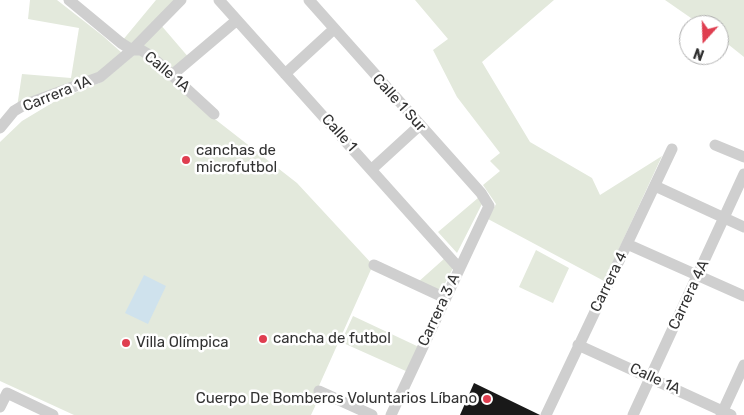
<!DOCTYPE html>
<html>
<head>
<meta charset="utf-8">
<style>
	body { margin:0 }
	#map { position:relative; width:744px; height:415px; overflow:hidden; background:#fff; font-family:Rubik,sans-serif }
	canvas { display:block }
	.north { position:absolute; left:679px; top:15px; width:50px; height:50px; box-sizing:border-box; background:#fff; border:1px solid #adadad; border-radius:50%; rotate:200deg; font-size:14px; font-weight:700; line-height:20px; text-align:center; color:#323232 }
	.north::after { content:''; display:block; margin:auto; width:18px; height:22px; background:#df3e50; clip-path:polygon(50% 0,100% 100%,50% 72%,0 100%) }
</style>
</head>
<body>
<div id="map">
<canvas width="744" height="415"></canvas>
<div class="north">N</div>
</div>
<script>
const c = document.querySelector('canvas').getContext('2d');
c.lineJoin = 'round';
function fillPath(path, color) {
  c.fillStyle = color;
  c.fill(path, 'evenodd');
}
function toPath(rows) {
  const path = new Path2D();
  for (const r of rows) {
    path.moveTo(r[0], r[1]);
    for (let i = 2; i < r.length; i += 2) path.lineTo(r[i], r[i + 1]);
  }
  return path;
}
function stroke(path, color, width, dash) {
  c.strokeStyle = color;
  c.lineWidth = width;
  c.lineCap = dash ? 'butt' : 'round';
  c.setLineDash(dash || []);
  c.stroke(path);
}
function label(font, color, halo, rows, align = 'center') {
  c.font = font + ' Rubik,sans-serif';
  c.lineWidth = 5;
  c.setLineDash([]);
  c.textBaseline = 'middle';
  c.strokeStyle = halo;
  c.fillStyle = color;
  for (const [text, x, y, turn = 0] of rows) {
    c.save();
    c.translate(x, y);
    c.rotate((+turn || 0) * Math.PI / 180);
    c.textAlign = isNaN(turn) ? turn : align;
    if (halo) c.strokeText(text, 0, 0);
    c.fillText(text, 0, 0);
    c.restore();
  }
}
fillPath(toPath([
	[30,0,57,0,103,36,122,53,100,73,17,107,22,74,71,78,79,28,28,19],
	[156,0,178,0,132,46,122,41],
	[415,0,554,0,482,62,530,142,592,178,600,195,662,156,604,281,488,219,496,204,483,185,500,171,490,161,500,153,457,97,433,50,448,39],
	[665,0,744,0,744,57,719,37,719,25,701,25],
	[160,24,190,59,173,73,141,49],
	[134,55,145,55,211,116,297,183,373,265,318,388,319,398,311,415,74,415,0,381,0,142,22,121,57,100,102,82],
	[478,198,482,204,457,253,438,232],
	[536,250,569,268,553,303,519,287],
	[445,258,453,268,440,293,417,283],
	[353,316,419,347,408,372,341,342]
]), '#e3e9dc');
fillPath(toPath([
	[144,275,166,286,148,324,125,313]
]), '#cfe2ed');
fillPath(toPath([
	[474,383,540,415,460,415]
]), '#191919');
stroke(toPath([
	[69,0,121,43,132,50,141,50,151,56,214,114],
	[219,0,459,268],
	[309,0,481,193,489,206,391,415],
	[285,74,334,29],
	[172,75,237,20],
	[0,128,14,111,24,105,100,77,132,50,181,0],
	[715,145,744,157],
	[372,169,419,126],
	[655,186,744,227],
	[627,244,744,296],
	[374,265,445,298],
	[578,345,731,415],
	[319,391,372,415],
	[0,407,7,393,53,415],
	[546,415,672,149],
	[633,415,744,174],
	[721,415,744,365]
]), '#cfcfcf', 11);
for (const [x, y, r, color] of [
	[186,160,5,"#df3e50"],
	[263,339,5,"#df3e50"],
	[126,343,5,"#df3e50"],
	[487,399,5,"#df3e50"]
]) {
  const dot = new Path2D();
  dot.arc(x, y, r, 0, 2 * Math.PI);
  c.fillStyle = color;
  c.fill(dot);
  stroke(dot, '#fff', 2);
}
label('15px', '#323232', '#fff', [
	["Calle 1A",167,72,40],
	["Carrera 1A",57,94,-22],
	["Calle 1 Sur",399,103,48],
	["Calle 1",339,133,48],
	["Carrera 4",609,282,-64],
	["Carrera 4A",689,295,-65],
	["Carrera 3 A",439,310,-65],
	["Calle 1A",655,379,25]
]);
label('15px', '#323232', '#fff', [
	["canchas de",196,151],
	["microfutbol",196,168],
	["cancha de futbol",273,339],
	["Villa Olímpica",136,343],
	["Cuerpo De Bomberos Voluntarios Líbano",477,399,"right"]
], 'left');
</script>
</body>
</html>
